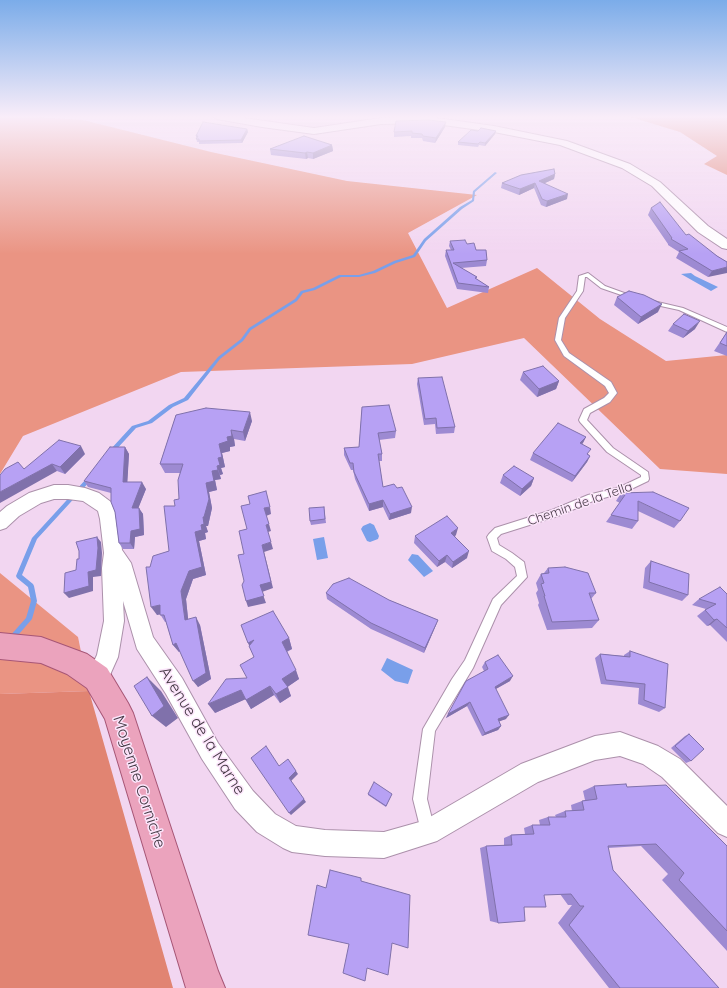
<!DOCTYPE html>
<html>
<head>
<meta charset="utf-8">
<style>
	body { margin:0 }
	canvas { display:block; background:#f2d6f1 }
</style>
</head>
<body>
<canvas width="727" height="988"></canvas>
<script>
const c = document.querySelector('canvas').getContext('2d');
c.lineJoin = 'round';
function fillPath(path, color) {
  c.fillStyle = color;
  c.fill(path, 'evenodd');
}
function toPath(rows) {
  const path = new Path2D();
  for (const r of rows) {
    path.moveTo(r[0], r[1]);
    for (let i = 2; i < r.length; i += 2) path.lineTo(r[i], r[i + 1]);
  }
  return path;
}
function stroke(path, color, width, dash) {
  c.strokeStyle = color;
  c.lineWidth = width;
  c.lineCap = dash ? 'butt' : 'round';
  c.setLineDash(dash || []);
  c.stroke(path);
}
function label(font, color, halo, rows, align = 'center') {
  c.font = font + ' Quicksand,sans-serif';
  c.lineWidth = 3;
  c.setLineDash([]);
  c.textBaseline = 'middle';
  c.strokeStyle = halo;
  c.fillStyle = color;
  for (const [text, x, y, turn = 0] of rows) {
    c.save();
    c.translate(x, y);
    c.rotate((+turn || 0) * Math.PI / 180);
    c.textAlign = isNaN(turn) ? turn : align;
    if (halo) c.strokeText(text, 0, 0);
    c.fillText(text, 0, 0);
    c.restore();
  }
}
fillPath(toPath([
	[0,116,23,116,83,120,211,152,347,181,477,195,408,233,447,308,537,268,600,319,666,361,727,355,727,474,660,469,524,338,412,364,181,372,23,436,0,474],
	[0,573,78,637,89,691,0,694]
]), '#ea9483');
fillPath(toPath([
	[619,116,727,116,727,175,704,164,717,156,680,132,634,118],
	[89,691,173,988,0,988,0,694]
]), '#e18472');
fillPath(toPath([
	[691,273,695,276,718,287,711,291,681,274],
	[370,523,374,525,379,536,378,539,370,542,367,541,361,529,363,526],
	[324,537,328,558,317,560,313,539],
	[412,554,418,555,433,571,424,577,408,560],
	[387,658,413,670,408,684,395,681,381,670]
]), '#799fea');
fillPath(toPath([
	[495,172,497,173,475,192,474,201,462,209,426,241,415,257,396,263,375,273,359,277,341,277,315,290,303,293,297,301,251,330,243,341,220,359,188,400,173,407,152,423,136,428,114,452,110,452,110,450,132,426,148,421,169,405,184,398,218,357,241,339,249,328,295,299,301,291,313,288,339,275,359,275,373,271,394,261,413,255,424,239,460,207,472,200,473,191,495,172],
	[89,477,91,478,91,480,37,539,22,575,33,584,34,586,37,601,32,619,13,641,11,642,9,641,8,639,9,637,26,618,31,601,28,587,17,578,16,576,32,538,87,478,89,477]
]), '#799fea');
const service = toPath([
	[588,273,605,286,638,298,633,299,601,288,587,277,585,277,583,291,565,318,561,340,569,353,611,382,617,393,610,402,590,413,587,420,613,448,648,472,649,479,648,481,625,492,593,501,558,516,501,534,497,538,499,545,512,553,524,562,527,577,501,605,473,668,435,731,427,799,435,831,433,836,428,838,423,836,421,831,413,799,423,729,452,679,465,660,493,599,517,576,515,567,506,559,492,551,487,537,489,534,495,528,552,510,588,495,620,487,641,477,641,475,607,452,580,422,579,420,584,409,604,398,609,393,605,386,564,356,555,340,559,318,577,291,579,276,588,273],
	[649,300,683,308,727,327,727,332,679,310,647,303,646,302,649,300]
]);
const minor = toPath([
	[54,485,68,485,85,488,99,493,111,502,118,519,122,550,131,563,153,637,182,678,218,743,253,791,275,814,296,826,325,830,384,832,423,821,521,764,595,736,620,732,658,746,680,759,727,806,727,837,718,833,662,777,643,764,620,756,595,760,538,782,437,841,384,858,325,856,292,852,283,848,257,832,235,809,202,759,166,694,137,649,123,601,124,621,118,657,105,686,97,689,89,686,86,678,97,655,104,621,102,568,104,553,100,519,98,511,83,501,68,499,54,499,41,503,19,516,6,528,0,530,0,512,7,506,29,493,54,485]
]);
const secondary = toPath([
	[212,116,230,116,314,128,381,118,429,117,494,126,567,141,630,164,660,182,708,226,727,239,727,249,722,248,698,232,652,186,622,168,560,145,494,132,429,123,381,124,314,134,262,127,217,119,212,116]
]);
const primary = toPath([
	[0,633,41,637,87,654,107,668,128,703,133,713,218,971,225,988,186,988,105,719,87,688,67,674,41,663,0,659,0,633]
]);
stroke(service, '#ac91ab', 2);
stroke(minor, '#ac91ab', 2);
stroke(secondary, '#ac91ab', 2);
stroke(primary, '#a75676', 2);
fillPath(service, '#fff');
fillPath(minor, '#fff');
fillPath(secondary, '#fff');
fillPath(primary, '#eba3bd');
fillPath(toPath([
	[445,127,435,143,423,141,422,138,411,138,411,136,394,137,394,132],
	[247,129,248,132,242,143,199,144,199,142,197,142,196,136],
	[495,134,485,146,479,145,478,147,458,145,458,142],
	[332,145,333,151,313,159,308,158,306,159,271,155,270,149],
	[555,174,554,179,545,183,567,199,546,207,541,205,534,188,519,195,501,188,502,183],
	[651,208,686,235,717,256,727,262,708,277,676,258,679,252,668,245,668,244,648,215],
	[450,241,467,244,476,250,487,260,486,266,461,268,477,277,476,279,489,287,488,293,457,289,445,256,446,250,451,250,449,246],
	[617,297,658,312,638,324,614,305],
	[673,324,695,329,683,338,668,331],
	[727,332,727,356,714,351],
	[523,372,559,381,556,389,537,397,520,380],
	[418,378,455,427,454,433,436,434,435,424,424,425,417,384],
	[362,407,396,431,395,438,379,440,382,454,382,461,379,461,383,487,411,513,389,520,383,507,369,511,355,479,353,470,351,470,344,455,344,448,359,447],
	[176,415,252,421,245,441,234,439,235,446,230,447,230,451,222,453,225,467,221,468,223,474,220,475,221,479,215,480,217,490,209,492,212,508,208,526,206,526,208,532,205,533,206,539,199,541,206,575,193,579,186,599,188,619,200,625,211,679,198,687,180,651,179,652,173,645,166,622,165,622,160,614,157,615,150,567,169,551,175,506,179,499,180,473,165,473,160,464],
	[586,437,582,444,588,454,590,456,587,462,572,482,530,460,533,453],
	[125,447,129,454,127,482,146,489,138,508,143,514,144,535,135,537,134,549,123,549,119,543,115,512,111,493,88,487,84,481],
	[85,454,65,474,57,471,24,469],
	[503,475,534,478,531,486,520,496,500,483],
	[621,493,680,521,674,528,638,511,638,521,632,529,606,522,620,503,616,501],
	[324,507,326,523,311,525,310,521],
	[456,535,455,536,467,558,452,568,445,562,437,567,414,543,415,536],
	[651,561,688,595,682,601,643,588,645,568],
	[548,568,596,593,591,599,599,620,592,628,547,630,538,605,539,603,536,593,538,590,536,583,541,574,544,573],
	[326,593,389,600,438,620,436,625,424,653,371,629,327,599],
	[727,594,727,642,710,625,707,626,697,616,706,609,692,605,699,599],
	[241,625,289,638,292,649,287,652,299,679,287,687,291,696,280,703,274,695,251,709,245,699,215,713,247,678,254,657],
	[630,651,665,708,659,712,638,704,639,688,601,684,595,658,600,654,624,656,624,655],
	[485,662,510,681,496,689,506,719,499,721,501,726,498,730,482,736,467,706,446,718,448,714,484,671,482,667],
	[689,734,691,761,686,763,671,748,685,736],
	[594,786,627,787,727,846,727,951,662,880,668,874,641,846,608,848,613,870,719,988,609,988,558,923,572,905,568,905,560,894,544,895,498,923,490,921,480,848,486,846,504,845,504,838,511,835,525,834,524,828,532,825,540,825,539,820,548,817,556,817,555,815,565,811,572,811,571,805,582,801,585,800,583,791],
	[368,794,392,794,386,807,368,795]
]), '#9d8ad2');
fillPath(toPath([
	[446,122,445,127,435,143,436,138],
	[247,129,248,132,242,143,241,140],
	[496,131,495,134,485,146,485,143],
	[332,145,333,151,313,159,313,153],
	[307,152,308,158,306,159,305,153],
	[555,174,554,179,538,186,539,181],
	[535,183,534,188,519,195,520,189],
	[568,194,567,199,546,207,547,201],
	[727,267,727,273,708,277,712,271],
	[662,304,658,312,638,324,641,317],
	[700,321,695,329,683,338,688,331],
	[559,381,556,389,537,397,539,389],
	[250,412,252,421,245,441,243,432],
	[231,430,234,439,235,446,230,447,230,451,222,453,225,467,221,468,223,474,220,475,217,466,218,458,219,444,227,437],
	[586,437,583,443,577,450,580,443],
	[81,446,85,454,65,474,60,467],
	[125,447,129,454,127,489,123,482],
	[590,456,587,462,572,482,575,476],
	[52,464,57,471,0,503,0,492],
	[218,470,221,479,215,480,217,490,209,492,212,508,208,526,206,526,208,532,205,533,206,539,199,541,206,575,193,579,186,599,189,627,185,620,181,591,195,532,201,525,206,483,212,471],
	[534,478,531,486,520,496,522,489],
	[142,482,146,489,136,514,132,508],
	[383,500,383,507,369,511,369,504],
	[270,507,271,514,266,516,264,508],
	[412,507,411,513,389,520,390,514],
	[139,508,143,514,144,535,135,537,134,549,130,543,131,531],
	[269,524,271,531,268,532,266,525],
	[458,528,456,535,449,540,451,533],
	[97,537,101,542,102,553,101,576,93,577,93,591,69,598,64,593,88,572],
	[271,542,273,549,264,552,273,588,262,592,266,603,248,607,246,601,260,585,262,545],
	[469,551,467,558,452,568,453,562],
	[447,555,445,562,437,567,439,561],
	[160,605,165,613,157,615,151,607],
	[196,617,200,625,211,679,198,687,193,681],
	[717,619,710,625,707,626,714,620],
	[438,620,436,625,424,653,425,648],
	[289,638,292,649,285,652,282,642],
	[254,640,253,654,248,643],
	[176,643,181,650,179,652,173,645],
	[296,670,299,679,286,688,282,679],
	[513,676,510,681,492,691,495,687],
	[147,677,161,691,178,718,166,727,152,716],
	[270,686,274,695,251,709,246,700],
	[288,687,291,696,280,703,276,694],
	[241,690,246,699,215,713,208,704],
	[470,702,467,706,446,718,448,714],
	[509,715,506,719,495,723,498,719],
	[501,726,498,730,482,736,485,733],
	[296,771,298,774,291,781,289,778],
	[304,799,306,802,291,815,289,813]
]), '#8071ab');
const building = toPath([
	[429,120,446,122,436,138,423,136,422,134,412,133,412,131,394,132,396,121,429,120],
	[203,122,247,129,241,140,199,141,199,139,196,139,198,136,196,136,203,122],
	[481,128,496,131,485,143,480,142,478,144,458,142,471,130,478,131,481,128],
	[304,136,332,145,313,153,307,152,305,153,270,149,304,136],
	[554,169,555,174,539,181,568,194,547,201,542,199,535,183,520,189,502,183,521,175,554,169],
	[660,202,686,235,689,234,717,256,727,262,727,267,712,271,679,251,688,249,671,239,672,238,651,208,660,202],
	[465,240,467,244,474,243,476,250,486,250,487,260,453,263,477,277,475,278,489,287,458,283,446,250,454,250,450,241,465,240],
	[629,291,644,295,662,304,641,317,617,297,629,291],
	[684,314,700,321,688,331,673,324,684,314],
	[727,332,727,346,720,343,727,332],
	[543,366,559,381,539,389,523,372,543,366],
	[442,377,455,427,437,428,436,418,425,419,418,378,442,377],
	[389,405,396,431,378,433,382,454,378,454,383,487,394,484,397,488,402,487,412,507,390,514,383,500,369,504,354,472,353,463,350,463,344,448,359,447,362,407,389,405],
	[206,408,250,412,243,432,231,430,232,436,227,437,228,441,219,444,222,457,218,458,220,465,217,466,218,470,212,471,214,481,206,483,209,499,204,517,203,517,204,524,201,525,202,530,195,532,202,567,189,571,181,591,185,620,196,617,206,673,193,681,176,643,173,645,164,615,160,615,160,605,151,607,146,567,150,567,153,556,169,551,164,506,175,506,174,500,179,499,178,480,183,464,160,464,176,415,206,408],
	[558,423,586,437,580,443,591,449,587,454,590,456,575,476,533,453,558,423],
	[59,440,81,446,60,467,52,464,0,492,0,475,5,469,18,462,24,469,59,440],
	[110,447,125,447,123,482,142,482,132,508,139,508,140,529,131,531,130,543,119,543,115,512,111,502,111,488,84,481,110,447],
	[514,466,534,478,522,489,503,475,514,466],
	[266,491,270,507,264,508,269,524,266,525,271,542,262,545,271,582,260,585,264,596,246,601,242,585,244,581,238,555,244,554,239,531,247,529,241,506,250,504,248,496,266,491],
	[653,492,689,508,680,521,638,501,638,521,611,515,625,495,621,493,653,492],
	[324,507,325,519,310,521,309,508,324,507],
	[447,516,458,528,451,533,469,551,453,562,447,555,439,561,415,536,447,516],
	[97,537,98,548,96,570,88,572,89,586,64,593,65,573,76,570,77,559,79,559,79,551,76,542,97,537],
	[651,561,689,574,688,595,649,582,651,561],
	[565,567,588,573,596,593,589,593,599,620,552,622,544,596,545,596,541,584,544,583,541,574,549,573,548,568,565,567],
	[349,578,389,600,438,620,425,648,371,623,326,593,333,584,349,578],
	[720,587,727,594,727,628,717,619,714,620,705,610,716,604,699,599,720,587],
	[273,611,289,638,282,642,296,670,282,679,288,687,276,694,270,686,246,700,241,690,208,704,226,679,247,678,240,665,254,657,249,646,254,640,248,643,241,625,273,611],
	[630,651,668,664,665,708,644,700,645,684,606,680,600,654,630,657,630,651],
	[498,655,513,676,495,687,509,715,498,719,501,726,485,733,470,702,448,714,466,681,488,669,485,662,498,655],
	[147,677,164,706,152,716,134,686,147,677],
	[689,734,704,749,691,761,675,746,689,734],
	[266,746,279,766,288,759,296,771,289,778,304,799,289,813,251,758,266,746],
	[374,782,392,794,386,806,368,794,374,782],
	[626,784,627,787,666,785,727,846,727,931,679,880,684,873,656,844,608,846,613,870,719,988,620,988,569,925,584,906,580,906,571,894,544,895,546,907,524,907,525,921,498,923,486,846,512,845,511,835,534,834,532,825,550,825,548,817,566,817,565,811,584,810,582,801,597,799,594,786,626,784],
	[330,870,361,878,361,881,410,895,408,948,392,943,388,975,367,968,365,981,343,973,349,944,308,935,317,885,326,888,330,870]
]);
fillPath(building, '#b7a1f4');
stroke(building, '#8071ab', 1);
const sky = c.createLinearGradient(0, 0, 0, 254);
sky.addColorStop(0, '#7bace9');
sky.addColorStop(0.46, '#f9edf9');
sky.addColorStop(1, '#f9edf900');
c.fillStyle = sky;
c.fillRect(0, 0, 727, 254);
label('13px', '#443944', '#fce5fb', [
	["Chemin de la Tella",580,504,-19]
]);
label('16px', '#443944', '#fce5fb', [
	["Avenue de la Marne",202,731,58],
	["Moyenne Corniche",139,782,72]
]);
</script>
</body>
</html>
